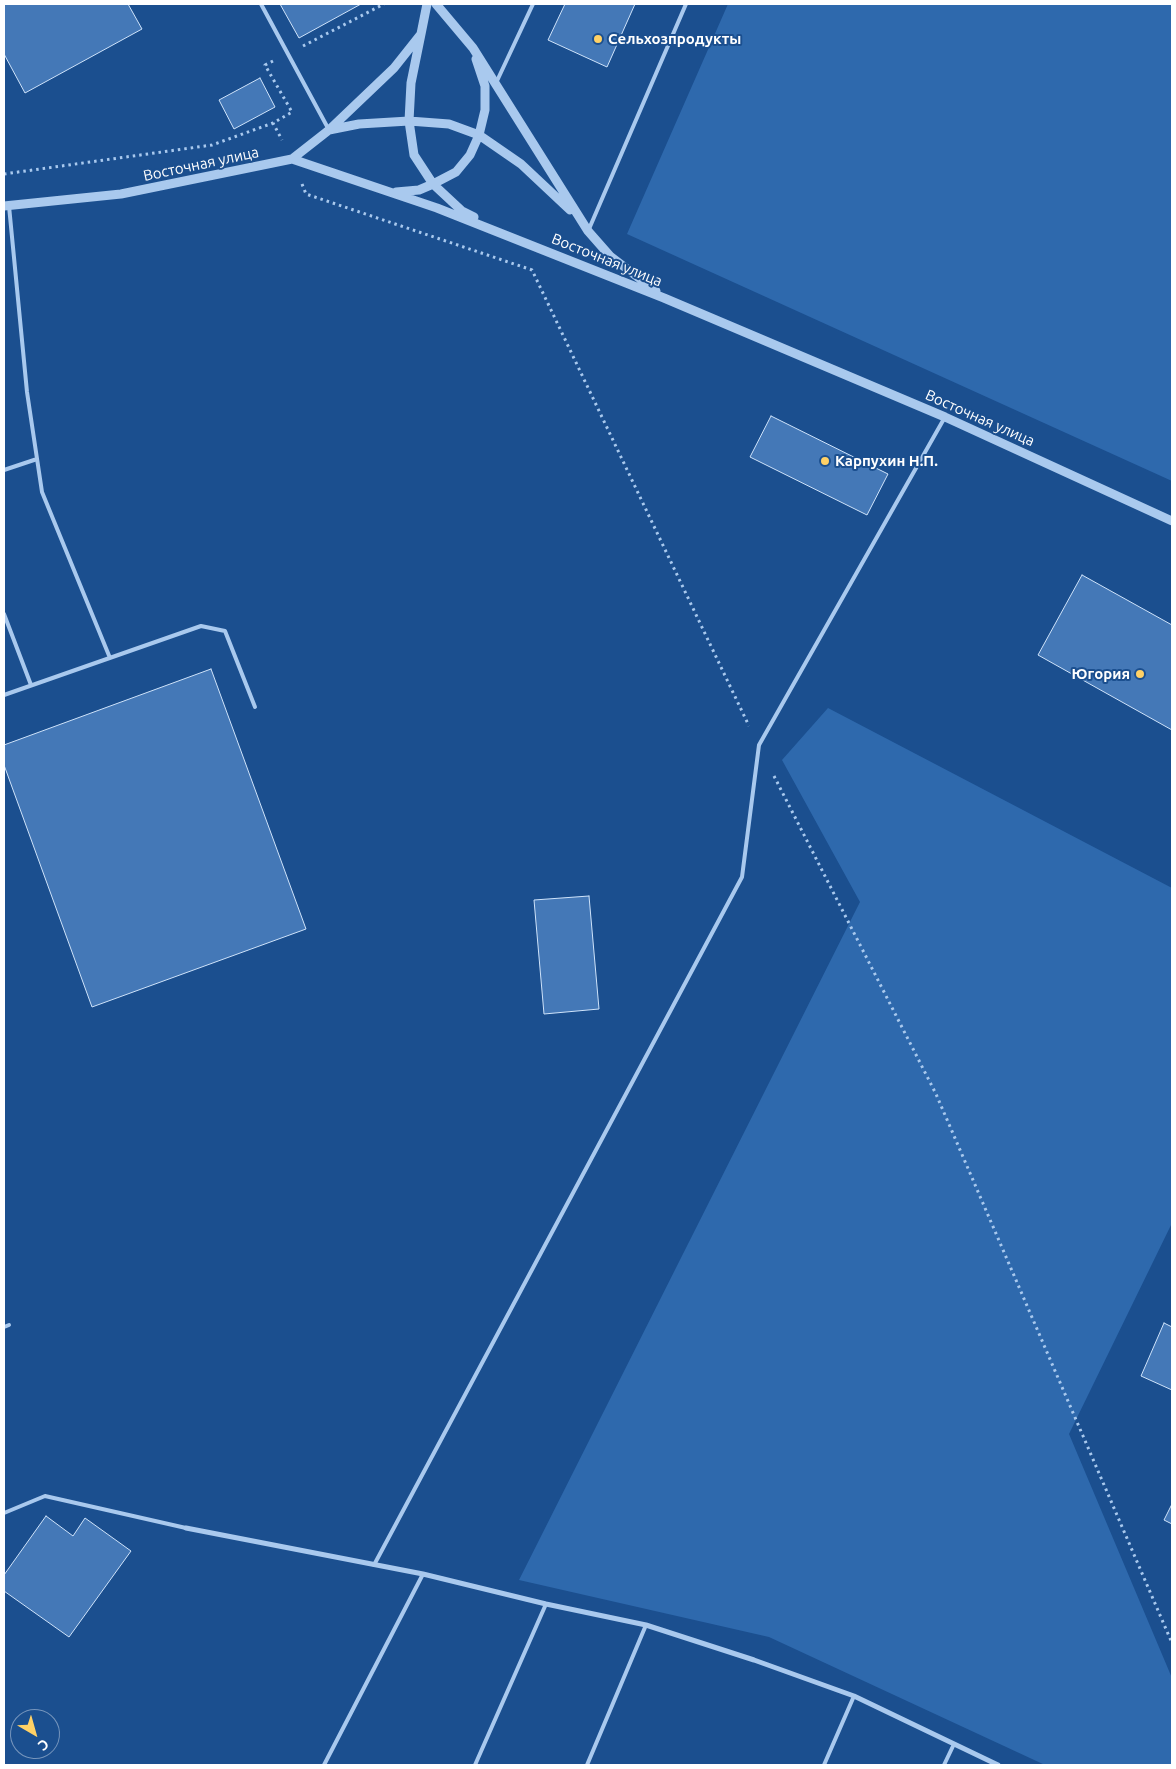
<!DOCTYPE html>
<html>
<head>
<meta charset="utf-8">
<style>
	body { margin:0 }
	#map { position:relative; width:1176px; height:1769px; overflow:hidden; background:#1b4f8f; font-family:Ubuntu,sans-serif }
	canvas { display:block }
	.frame { position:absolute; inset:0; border:5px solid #fff; pointer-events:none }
	.north { position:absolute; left:10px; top:1709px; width:50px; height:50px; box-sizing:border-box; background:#1b4f8f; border:1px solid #7695bc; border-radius:50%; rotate:142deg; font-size:14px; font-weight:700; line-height:20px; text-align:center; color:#fff }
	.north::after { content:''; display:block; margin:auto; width:18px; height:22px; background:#ffd166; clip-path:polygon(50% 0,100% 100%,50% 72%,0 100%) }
</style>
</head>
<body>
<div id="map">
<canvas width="1176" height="1769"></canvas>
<div class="frame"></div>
<div class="north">С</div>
</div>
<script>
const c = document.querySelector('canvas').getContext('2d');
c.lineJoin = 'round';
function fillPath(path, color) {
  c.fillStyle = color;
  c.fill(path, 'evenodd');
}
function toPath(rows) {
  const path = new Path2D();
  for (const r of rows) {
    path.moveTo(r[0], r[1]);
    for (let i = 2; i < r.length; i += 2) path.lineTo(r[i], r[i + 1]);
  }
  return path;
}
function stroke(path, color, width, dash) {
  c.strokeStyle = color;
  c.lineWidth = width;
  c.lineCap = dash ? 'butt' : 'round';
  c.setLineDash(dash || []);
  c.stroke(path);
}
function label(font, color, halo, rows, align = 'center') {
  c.font = font + ' Ubuntu,sans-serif';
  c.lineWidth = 4;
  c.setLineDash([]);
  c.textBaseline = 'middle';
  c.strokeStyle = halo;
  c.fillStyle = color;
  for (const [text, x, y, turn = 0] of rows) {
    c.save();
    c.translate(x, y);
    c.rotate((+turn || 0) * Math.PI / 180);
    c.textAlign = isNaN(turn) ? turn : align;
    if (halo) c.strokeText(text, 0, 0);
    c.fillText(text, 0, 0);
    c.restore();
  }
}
fillPath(toPath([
	[728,4,1172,4,1172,481,627,234],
	[828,708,1172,888,1172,1223,1069,1434,1172,1678,1172,1765,1045,1765,769,1637,519,1580,860,902,782,760]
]), '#2e69ad');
const building = toPath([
	[4,4,128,4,142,29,25,93,4,54,4,4],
	[280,4,361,4,299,38,280,4],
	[565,4,635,4,607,67,548,40,565,4],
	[260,78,275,107,234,129,219,100,260,78],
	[771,416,888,474,867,515,750,457,771,416],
	[1082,575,1172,625,1172,730,1038,655,1082,575],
	[211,669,306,929,92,1007,4,765,4,745,211,669],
	[589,896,599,1009,544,1014,534,900,589,896],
	[1164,1323,1172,1327,1172,1390,1141,1376,1164,1323],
	[1172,1504,1172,1524,1164,1520,1172,1504],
	[46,1516,73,1536,85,1518,131,1551,69,1637,4,1591,4,1575,46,1516]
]);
fillPath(building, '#4478b7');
stroke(building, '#cfe3fa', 1);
stroke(toPath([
	[303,46,384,4],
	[273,61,265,65,292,112,273,123,282,140],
	[4,174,212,145,273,123],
	[302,184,306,194,532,270,749,726],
	[774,776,936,1094,1172,1643]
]), '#a9c9ee', 3, [2.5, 4]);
stroke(toPath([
	[261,4,329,130],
	[496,83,533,4],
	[9,206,27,392,42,492,110,658],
	[589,229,686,4],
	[4,470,37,459],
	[4,614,31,685],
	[4,695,201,626,225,631,255,707],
	[4,1327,9,1325],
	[4,1513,45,1496,186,1528],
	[374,1565,742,877,759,745,945,417],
	[324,1765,423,1574],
	[475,1765,546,1604],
	[587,1765,646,1625],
	[824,1765,854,1696],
	[944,1765,954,1744]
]), '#a9c9ee', 4);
stroke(toPath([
	[186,1528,423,1574,546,1604,646,1625,754,1660,854,1696,998,1765]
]), '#a9c9ee', 5);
stroke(toPath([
	[436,4,473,48,588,231,610,256,656,291],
	[421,34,411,83,409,121,414,155,433,184,462,211,474,217],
	[329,130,359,124,409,121,449,124,479,135,521,164,570,210],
	[292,159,329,130,394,68,421,34,427,4],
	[396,192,419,190,433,184,456,172,470,155,479,135,485,110,485,86,476,59],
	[4,206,121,194,292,159,437,208,664,298,945,417,1172,521]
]), '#a9c9ee', 9);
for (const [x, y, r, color] of [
	[598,39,5,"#ffd166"],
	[825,461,5,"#ffd166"],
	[1140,674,5,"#ffd166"]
]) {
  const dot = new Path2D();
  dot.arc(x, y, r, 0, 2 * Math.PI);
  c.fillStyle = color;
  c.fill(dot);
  stroke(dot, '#1b4f8f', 2);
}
label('bold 15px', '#fff', '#1b4f8f', [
	["Сельхозпродукты",608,39],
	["Карпухин Н.П.",835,461],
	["Югория",1130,674,"right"]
], 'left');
label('15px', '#fff', '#1b4f8f', [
	["Восточная улица",201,164,-12],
	["Восточная улица",607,260,22],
	["Восточная улица",980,418,24]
]);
</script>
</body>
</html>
